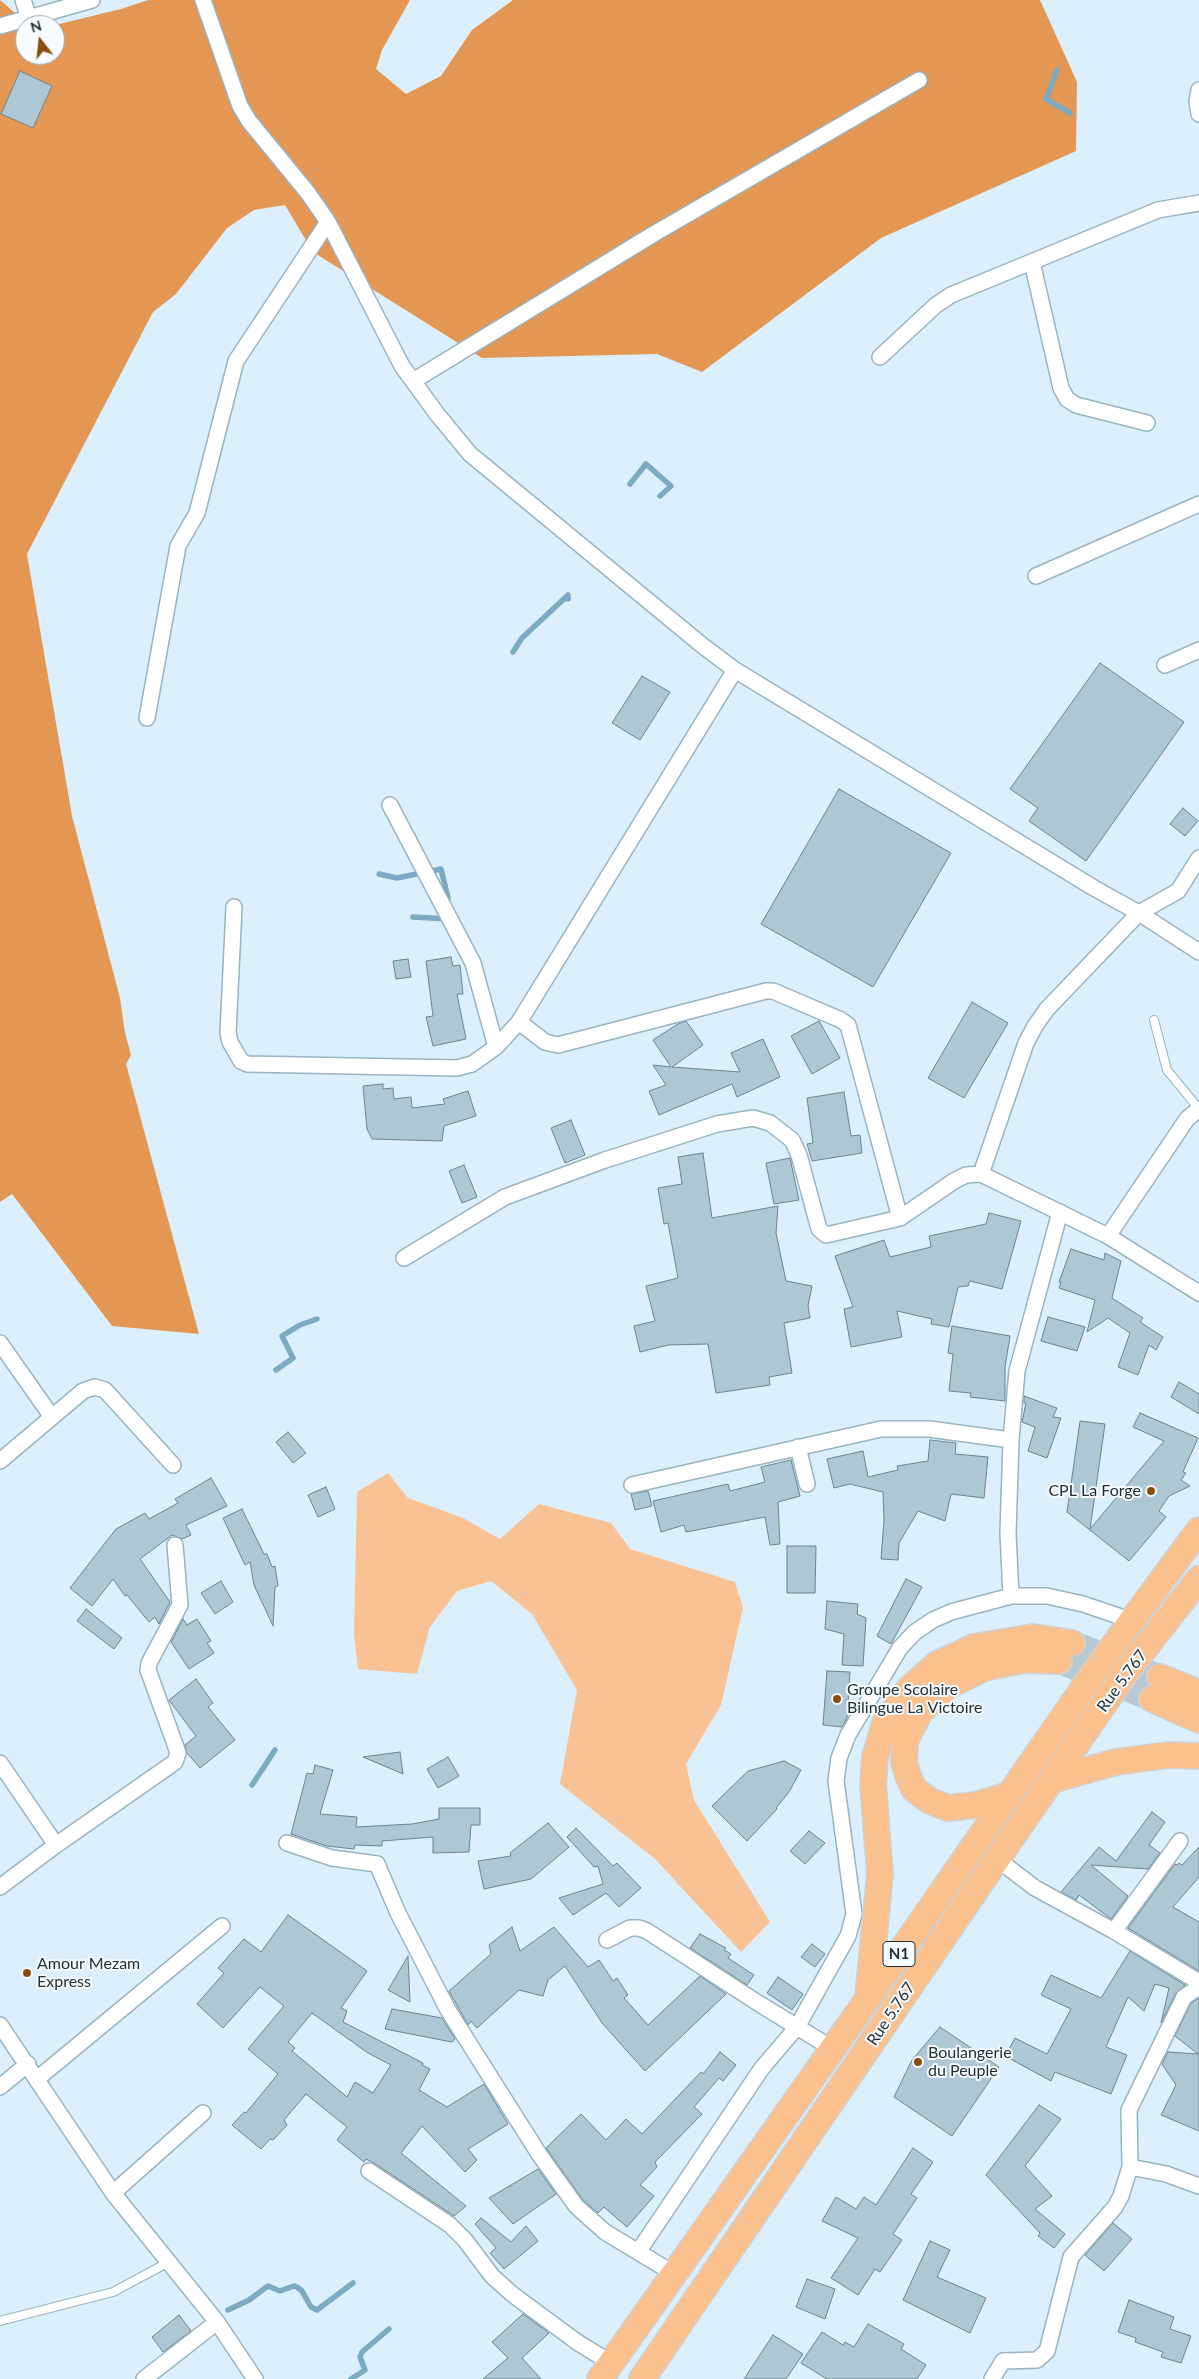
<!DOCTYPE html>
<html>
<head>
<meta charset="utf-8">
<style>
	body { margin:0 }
	#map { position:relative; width:1199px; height:2379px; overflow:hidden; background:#dbf0fc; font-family:Lato,sans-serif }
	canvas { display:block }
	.north { position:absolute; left:15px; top:15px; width:50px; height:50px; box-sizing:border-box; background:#f5fbfe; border:1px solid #a1a9ad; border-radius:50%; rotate:344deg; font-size:14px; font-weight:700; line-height:20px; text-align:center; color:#242f34 }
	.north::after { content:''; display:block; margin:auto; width:18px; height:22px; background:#8a4e0b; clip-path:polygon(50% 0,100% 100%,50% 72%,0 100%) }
</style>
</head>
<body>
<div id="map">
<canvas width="1199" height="2379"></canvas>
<div class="north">N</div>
</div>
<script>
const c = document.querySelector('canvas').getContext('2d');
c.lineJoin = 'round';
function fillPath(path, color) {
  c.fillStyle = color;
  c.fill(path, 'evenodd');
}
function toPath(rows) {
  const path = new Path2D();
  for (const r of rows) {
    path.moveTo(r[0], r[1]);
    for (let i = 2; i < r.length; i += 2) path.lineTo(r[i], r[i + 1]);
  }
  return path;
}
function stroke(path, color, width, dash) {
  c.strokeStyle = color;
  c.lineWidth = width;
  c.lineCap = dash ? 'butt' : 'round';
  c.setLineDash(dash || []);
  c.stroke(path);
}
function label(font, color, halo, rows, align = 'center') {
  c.font = font + ' Lato,sans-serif';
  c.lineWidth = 4;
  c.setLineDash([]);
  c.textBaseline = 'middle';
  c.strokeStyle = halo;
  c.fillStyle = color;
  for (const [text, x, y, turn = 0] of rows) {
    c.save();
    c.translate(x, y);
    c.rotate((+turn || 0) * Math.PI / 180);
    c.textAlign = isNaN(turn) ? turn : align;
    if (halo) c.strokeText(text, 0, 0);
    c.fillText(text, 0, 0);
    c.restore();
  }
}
fillPath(toPath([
	[388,1473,408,1498,463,1518,500,1539,539,1504,611,1523,630,1549,735,1582,743,1608,721,1705,686,1764,694,1800,770,1922,741,1952,655,1859,560,1784,577,1690,532,1614,491,1581,457,1591,430,1627,417,1674,358,1669,354,1633,357,1492]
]), '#f9c294');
fillPath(toPath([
	[0,0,29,25,25,25,25,55,55,55,55,25,121,9,148,0,410,0,382,50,376,69,406,94,441,76,472,30,513,0,1040,0,1077,82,1076,151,881,238,702,372,657,354,482,358,313,252,285,205,254,210,227,228,176,294,153,312,27,554,72,816,120,998,125,1033,131,1055,126,1064,199,1334,112,1326,12,1194,0,1202]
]), '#e39753');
stroke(toPath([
	[1057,70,1046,99,1070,113],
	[630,484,646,464,671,486,660,496],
	[513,652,522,638,568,595,568,599],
	[379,874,397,878,441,869,448,898,447,905],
	[413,917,448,919],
	[276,1370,293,1358,282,1336,300,1325,317,1319],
	[252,1785,275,1750],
	[228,2310,249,2300,268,2286,280,2291,294,2286,297,2287,302,2291,311,2307,317,2310,353,2283],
	[351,2379,365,2370,360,2357,362,2352,389,2329]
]), '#7caac0', 5.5);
const building = toPath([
	[20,71,52,86,33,128,1,114,20,71],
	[1100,663,1184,722,1086,861,1029,821,1038,808,1010,789,1100,663],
	[642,676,670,692,640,740,612,723,642,676],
	[839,789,951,853,873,987,761,924,839,789],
	[1183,808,1198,821,1185,836,1170,824,1183,808],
	[451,957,453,966,460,965,463,994,457,994,466,1039,433,1046,426,1017,433,1016,426,961,451,957],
	[408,959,411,977,396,979,393,961,408,959],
	[972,1002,1008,1023,964,1098,928,1078,972,1002],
	[686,1021,703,1045,672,1067,740,1072,731,1053,763,1039,780,1077,737,1097,732,1084,659,1115,649,1091,666,1085,653,1065,671,1067,653,1040,678,1024,686,1021],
	[819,1021,840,1058,812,1074,791,1036,819,1021],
	[383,1084,383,1089,393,1088,394,1099,411,1097,412,1108,445,1104,443,1099,468,1091,476,1116,444,1126,442,1141,372,1139,367,1129,363,1086,383,1084],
	[844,1092,851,1136,860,1135,862,1153,812,1161,807,1144,813,1143,807,1098,844,1092],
	[571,1120,585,1155,565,1163,551,1128,571,1120],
	[703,1153,712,1218,778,1206,776,1233,786,1281,812,1286,808,1306,810,1318,784,1323,792,1373,769,1377,770,1385,716,1393,708,1344,668,1345,640,1352,634,1326,655,1321,646,1286,678,1278,668,1223,664,1224,658,1188,682,1184,678,1157,703,1153],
	[790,1158,799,1200,774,1204,766,1163,790,1158],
	[464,1165,477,1197,462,1203,449,1171,464,1165],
	[989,1213,1021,1221,1002,1289,970,1281,968,1286,958,1287,949,1327,931,1324,932,1319,897,1311,902,1337,851,1347,844,1309,853,1307,835,1256,884,1240,890,1257,931,1247,929,1236,986,1224,989,1213],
	[1071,1249,1104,1260,1105,1253,1121,1261,1112,1298,1143,1318,1140,1322,1163,1337,1156,1350,1149,1345,1138,1375,1118,1367,1130,1333,1108,1318,1087,1332,1095,1300,1059,1288,1061,1282,1059,1282,1071,1249],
	[1048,1317,1085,1327,1077,1351,1041,1341,1048,1317],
	[952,1326,1010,1336,1005,1367,1005,1401,970,1397,971,1393,949,1391,953,1354,948,1353,952,1326],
	[1179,1382,1199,1394,1199,1414,1171,1397,1179,1382],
	[1024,1396,1057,1408,1053,1417,1061,1418,1047,1458,1028,1451,1035,1427,1022,1422,1026,1403,1024,1403,1024,1396],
	[1140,1413,1198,1438,1183,1472,1186,1473,1181,1480,1190,1486,1169,1496,1159,1511,1166,1517,1129,1561,1067,1512,1080,1421,1105,1424,1090,1529,1164,1441,1133,1427,1140,1413],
	[288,1432,306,1453,293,1463,276,1442,288,1432],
	[930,1440,956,1443,955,1454,988,1457,984,1498,951,1494,945,1521,918,1511,899,1543,898,1560,881,1559,884,1520,883,1492,850,1484,834,1488,827,1459,863,1451,868,1477,898,1470,897,1466,928,1461,930,1440],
	[791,1460,800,1496,778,1502,780,1544,770,1545,765,1517,686,1532,684,1525,661,1532,653,1501,728,1484,730,1491,765,1482,761,1467,791,1460],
	[211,1478,227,1506,186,1525,191,1535,182,1539,172,1535,140,1559,170,1602,159,1624,155,1617,149,1622,127,1595,125,1596,113,1579,92,1606,70,1588,116,1529,145,1513,149,1519,178,1503,175,1499,211,1478],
	[326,1487,335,1509,318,1517,308,1495,326,1487],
	[648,1491,652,1506,635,1510,631,1494,648,1491],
	[242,1509,264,1554,267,1554,272,1567,275,1566,278,1586,275,1587,273,1626,254,1585,250,1562,245,1565,223,1518,242,1509],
	[787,1546,816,1546,815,1593,787,1593,787,1546],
	[906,1579,922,1587,891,1644,877,1636,906,1579],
	[221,1581,233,1602,215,1614,201,1593,221,1581],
	[827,1601,858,1604,857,1614,866,1618,863,1666,842,1665,844,1634,825,1629,827,1601],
	[86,1609,122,1638,114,1649,77,1621,86,1609],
	[183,1619,187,1625,197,1619,211,1641,207,1643,214,1653,189,1669,171,1642,183,1619],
	[827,1671,850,1672,847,1718,842,1727,823,1725,827,1671],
	[196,1679,213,1703,208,1707,235,1740,200,1768,187,1753,185,1745,196,1736,169,1700,196,1679],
	[400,1752,403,1774,363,1757,400,1752],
	[448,1757,459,1776,438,1788,427,1769,448,1757],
	[784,1761,801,1770,789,1792,776,1808,777,1809,747,1841,712,1806,748,1771,784,1761],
	[315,1765,333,1770,320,1814,357,1817,356,1827,412,1824,439,1819,439,1808,480,1808,480,1825,471,1825,469,1852,433,1853,433,1837,382,1841,382,1846,355,1845,354,1849,327,1846,291,1834,307,1773,313,1774,315,1765],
	[1152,1812,1165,1822,1149,1845,1160,1853,1148,1869,1091,1865,1128,1896,1111,1919,1079,1895,1076,1900,1061,1892,1099,1847,1116,1861,1152,1812],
	[548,1823,569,1847,531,1879,484,1889,478,1861,511,1856,510,1853,548,1823],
	[576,1828,613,1866,617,1863,641,1888,619,1907,606,1893,573,1915,559,1898,603,1884,598,1866,594,1867,567,1837,576,1828],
	[809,1831,825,1843,805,1864,790,1851,809,1831],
	[1199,1847,1199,1877,1173,1907,1199,1922,1199,1971,1128,1928,1175,1864,1177,1865,1179,1863,1182,1865,1199,1847],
	[288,1915,367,1971,341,2008,347,2011,343,2022,423,2063,422,2065,430,2069,419,2090,447,2107,484,2084,508,2124,468,2149,477,2160,465,2172,422,2126,401,2153,466,2206,454,2216,374,2163,366,2159,364,2162,337,2140,347,2127,306,2094,284,2120,287,2125,273,2140,270,2139,261,2149,232,2125,244,2112,246,2113,278,2074,248,2049,284,2006,260,1987,223,2028,197,2004,224,1973,218,1968,244,1939,261,1952,288,1915],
	[312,2013,368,2053,391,2065,373,2093,355,2082,347,2097,292,2051,295,2048,288,2042,312,2013],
	[512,1927,520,1951,554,1927,588,1967,599,1960,613,1981,617,1978,628,1995,624,1998,648,2025,700,1976,726,1994,645,2071,602,2023,565,1966,548,1980,543,1996,519,1990,477,2028,471,2021,468,2025,449,1991,491,1954,489,1945,512,1927],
	[700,1934,726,1948,724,1950,731,1954,728,1958,754,1975,747,1985,690,1948,700,1934],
	[812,1944,825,1954,815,1967,801,1957,812,1944],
	[1130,1951,1185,1985,1176,1993,1161,2023,1169,1988,1155,1984,1144,2011,1128,1997,1106,2047,1127,2055,1111,2094,1055,2072,1051,2081,1005,2056,1015,2038,1047,2054,1071,2009,1041,1995,1051,1975,1101,1998,1130,1951],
	[408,1956,410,2002,388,1990,408,1956],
	[778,1977,803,1994,792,2010,767,1993,778,1977],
	[1199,1998,1199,2131,1161,2115,1176,2085,1162,2064,1168,2052,1198,2054,1175,2036,1191,2003,1199,1998],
	[392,2009,442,2018,455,2039,452,2042,385,2029,392,2009],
	[940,2027,999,2067,952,2136,894,2097,912,2060,940,2027],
	[720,2052,736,2065,723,2081,719,2078,694,2107,702,2114,655,2162,657,2167,640,2185,654,2196,627,2227,604,2207,598,2213,583,2200,546,2148,581,2114,606,2140,626,2119,642,2134,701,2072,703,2074,720,2052],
	[1039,2105,1061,2119,1025,2166,1052,2196,1035,2209,1065,2234,1054,2248,1038,2236,1040,2233,986,2175,1039,2105],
	[913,2148,933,2162,911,2194,917,2198,893,2234,902,2240,880,2272,875,2269,858,2295,831,2278,858,2238,822,2221,836,2197,856,2209,864,2197,876,2205,913,2148],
	[538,2169,556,2194,513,2224,489,2198,538,2169],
	[481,2218,511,2242,526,2226,538,2241,504,2269,490,2253,496,2248,475,2224,481,2218],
	[1113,2223,1132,2239,1104,2271,1085,2255,1113,2223],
	[930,2241,950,2250,937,2277,986,2298,970,2333,903,2300,930,2241],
	[807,2279,835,2289,825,2319,796,2307,807,2279],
	[1129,2300,1174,2317,1170,2329,1191,2336,1181,2363,1161,2357,1163,2352,1135,2342,1136,2338,1118,2332,1129,2300],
	[523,2314,549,2333,522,2358,541,2379,483,2379,508,2358,492,2342,523,2314],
	[179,2315,191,2331,163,2352,152,2337,179,2315],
	[868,2324,904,2344,901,2349,926,2365,917,2379,827,2379,801,2363,822,2332,843,2345,845,2342,854,2347,868,2324],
	[773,2335,803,2354,786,2379,744,2379,773,2335]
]);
fillPath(building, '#adc7d4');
stroke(building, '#6b8390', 1);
stroke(toPath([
	[1072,1643,1160,1677],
	[1059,1661,1152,1699]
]), '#b6c9d4', 25, [25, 12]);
const service = toPath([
	[1154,1020,1167,1070,1199,1109],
	[0,2321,113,2292,169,2262]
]);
const minor = toPath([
	[23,0,29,18],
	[203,0,240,106,249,121,308,193,328,222,402,366,437,414,470,454,703,646,735,670,1094,888,1139,913,1199,952],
	[0,26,92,0],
	[1199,90,1197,101,1199,114],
	[1032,262,1061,388,1067,399,1076,405,1147,423],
	[880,357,936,305,951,295,1158,210,1199,203],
	[413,381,652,235,919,80],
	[1036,576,1199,504],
	[1165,665,1199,650],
	[147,718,178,546,197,513,236,361,328,222],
	[390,805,473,963,496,1047],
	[234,907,228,1033,230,1042,241,1061,247,1064,457,1068,472,1064,496,1047,519,1022,735,670],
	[519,1022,545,1042,558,1045,766,991,773,991,841,1020,848,1025,900,1218],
	[981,1174,1026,1043,1035,1026,1047,1009,1139,913,1178,891,1199,858],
	[1108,1236,1187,1119,1199,1109],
	[404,1258,505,1197,605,1160,717,1124,753,1118,770,1123,792,1140,799,1155,819,1229,826,1235,900,1218,954,1181,966,1175,981,1174,1108,1236,1199,1293],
	[0,1343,52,1417],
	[798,1447,807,1484],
	[0,1461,83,1391,95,1387,105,1390,173,1465],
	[632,1485,881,1429,929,1429,1011,1440],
	[1011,1596,1008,1533,1011,1440,1017,1371,1060,1212],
	[0,1763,56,1845],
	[287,1843,332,1858,377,1864,398,1913,448,2010,539,2154,576,2206,605,2232,673,2273],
	[997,1859,1035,1888,1114,1931,1199,1982],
	[0,1887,56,1845,175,1762,178,1753,176,1747,148,1670,149,1663,180,1605,175,1545],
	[1114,1931,1180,1841],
	[607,1940,630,1928,639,1928,647,1931,758,2003,833,2049],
	[0,2025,113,2193,217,2322,255,2379],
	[37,2079,222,1926],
	[0,2087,28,2064],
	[1130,2167,1166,2174,1199,2186],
	[369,2171,450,2225,465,2240,492,2276,512,2294,577,2342,611,2363],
	[113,2193,203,2113],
	[638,2252,762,2068,797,2027,848,1936,854,1914,836,1781,839,1758,848,1735,900,1648,915,1632,933,1620,951,1612,1011,1596,1047,1596,1083,1604,1133,1621],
	[144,2379,217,2322],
	[992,2379,1003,2361,1037,2360,1047,2351,1071,2257,1115,2207,1121,2196,1130,2167,1129,2110,1184,1997,1199,1987]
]);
const trunk = toPath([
	[1160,1677,1199,1693],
	[1152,1699,1199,1720],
	[1052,1780,1116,1762,1168,1755,1199,1756],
	[1009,1795,976,1805,948,1808,930,1801,914,1789,908,1776,904,1762,905,1741,920,1712,946,1687,984,1668,1023,1660,1059,1661],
	[868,1997,880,1874,873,1784,875,1757,885,1723,909,1689,937,1664,974,1647,1033,1637,1072,1643],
	[600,2379,867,2000,1105,1657,1199,1530],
	[642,2379,997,1859,1127,1671,1199,1579]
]);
stroke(service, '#99b3c0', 10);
stroke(minor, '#99b3c0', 18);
stroke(trunk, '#cfd1d2', 28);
stroke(service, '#fff', 8);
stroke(minor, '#fff', 15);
stroke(trunk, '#fac08e', 25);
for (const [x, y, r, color] of [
	[1151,1491,5,"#8a4e0b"],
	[837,1699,5,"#8a4e0b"],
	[27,1973,5,"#8a4e0b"],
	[918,2062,5,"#8a4e0b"]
]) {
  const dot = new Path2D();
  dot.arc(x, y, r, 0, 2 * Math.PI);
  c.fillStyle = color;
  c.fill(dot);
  stroke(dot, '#f5fbfe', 2);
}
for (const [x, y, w] of [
	[899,1954,32]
]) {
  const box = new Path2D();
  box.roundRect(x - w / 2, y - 12.5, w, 25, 4);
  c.fillStyle = '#f5fbfe';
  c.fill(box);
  stroke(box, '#242f34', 1);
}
label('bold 15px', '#242f34', null, [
	["N1",899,1954]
]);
label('16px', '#242f34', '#f5fbfe', [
	["CPL La Forge",1141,1491,"right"],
	["Groupe Scolaire",847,1690],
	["Bilingue La Victoire",847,1708],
	["Amour Mezam",37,1964],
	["Express",37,1982],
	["Boulangerie",928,2053],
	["du Peuple",928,2071]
], 'left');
label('16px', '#242f34', '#f5fbfe', [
	["Rue 5.767",1122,1681,-54],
	["Rue 5.767",891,2014,-56]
]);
</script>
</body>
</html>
